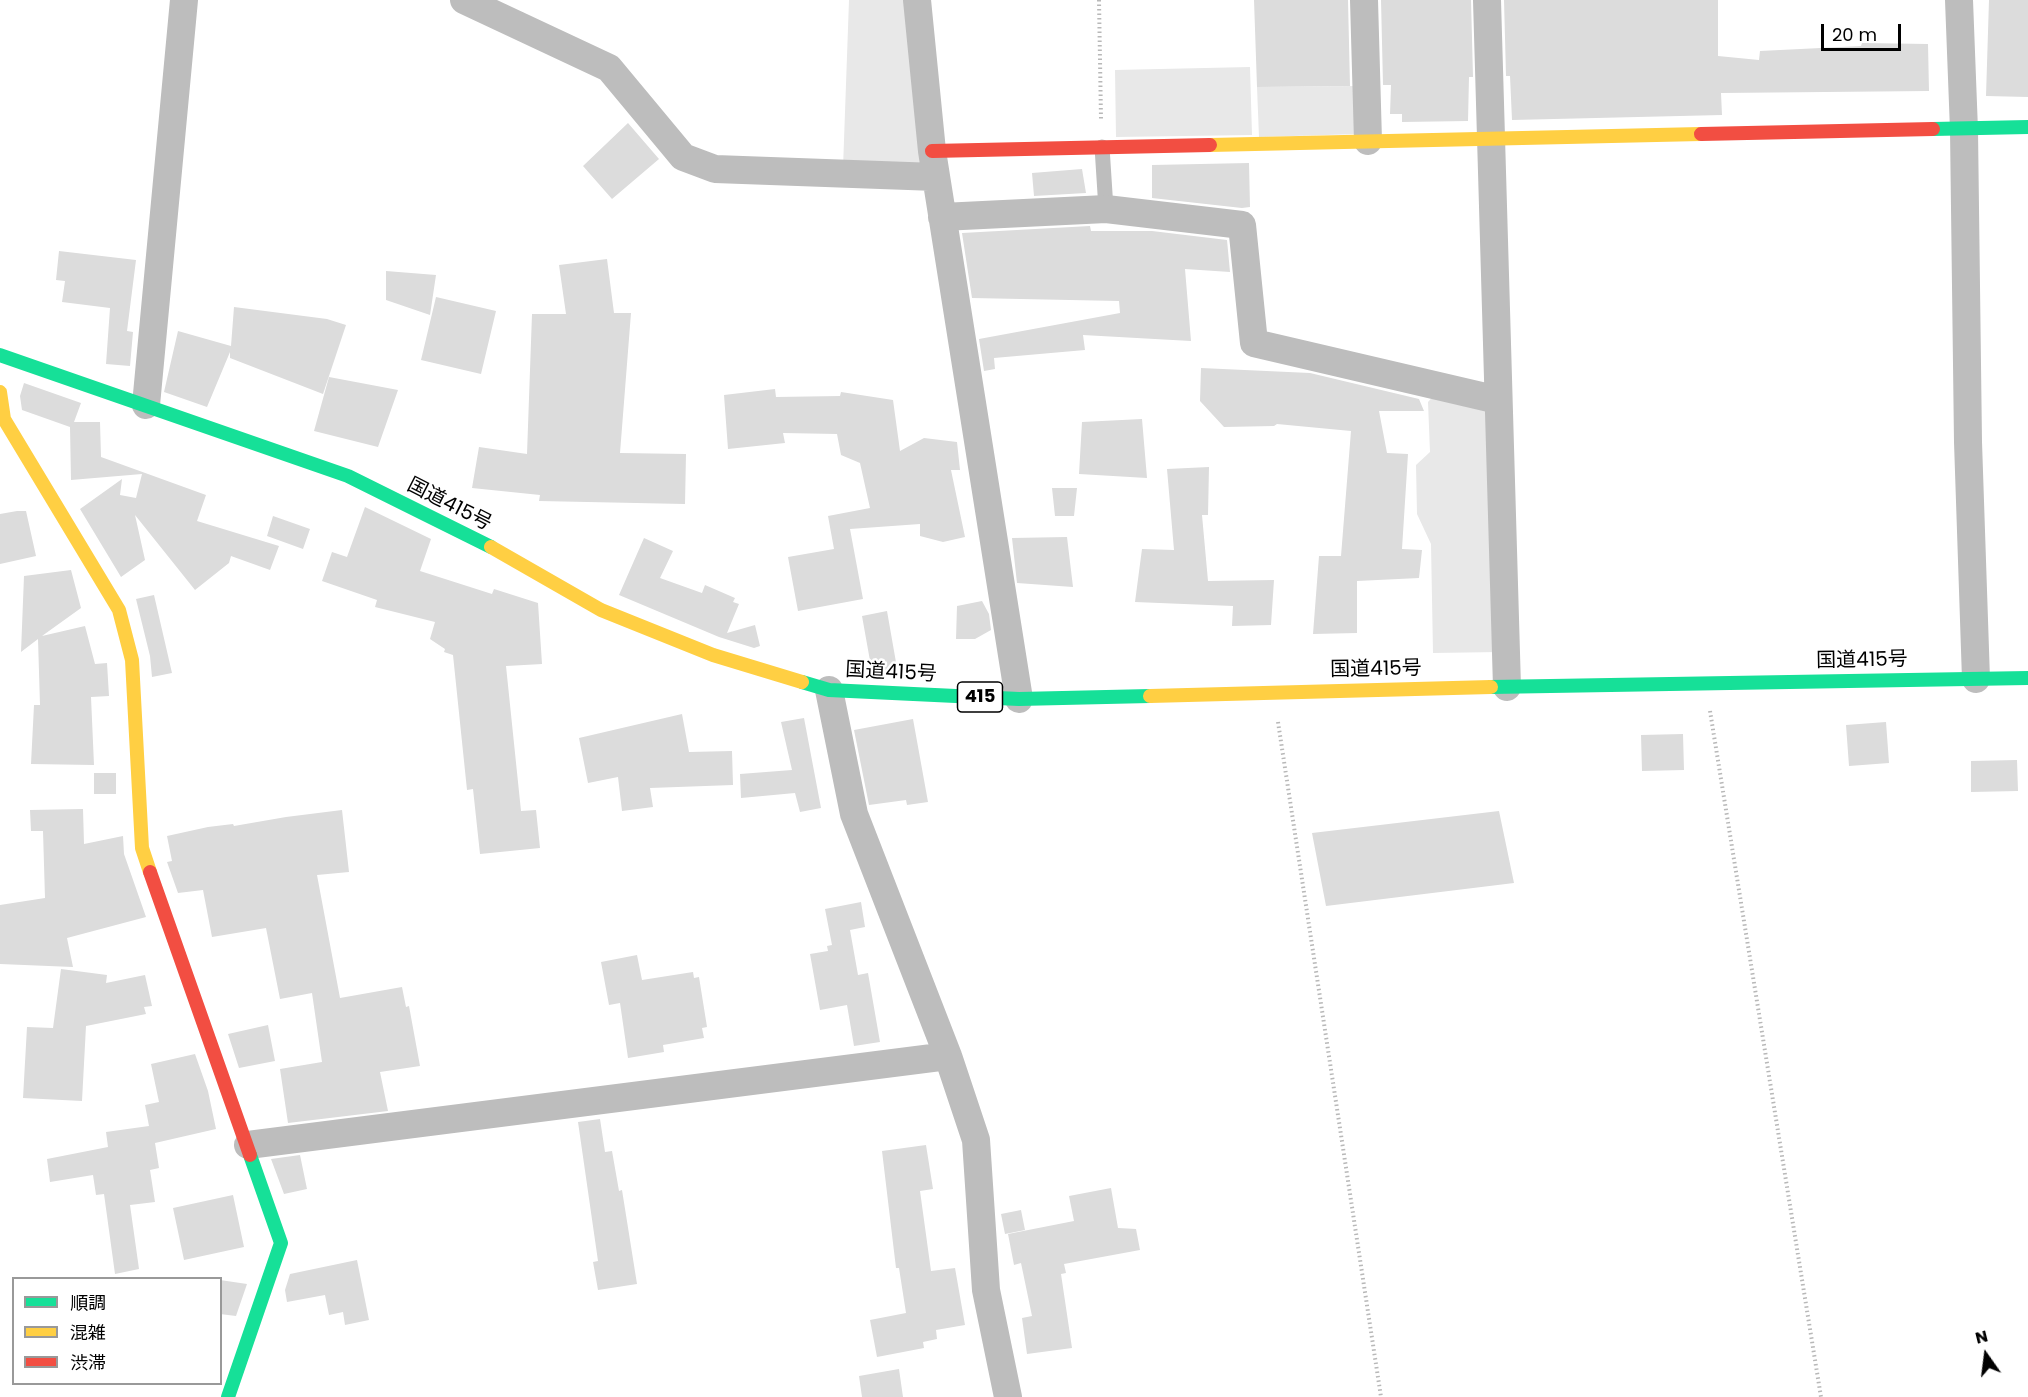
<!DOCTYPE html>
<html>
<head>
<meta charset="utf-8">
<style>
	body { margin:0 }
	#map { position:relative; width:2028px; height:1397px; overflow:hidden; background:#fff; font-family:Poppins,"Noto Sans JP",sans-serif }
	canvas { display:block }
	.legend { position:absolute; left:12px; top:1277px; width:210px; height:108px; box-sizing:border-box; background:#fff; border:2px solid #999; margin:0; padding:8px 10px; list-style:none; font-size:18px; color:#000 }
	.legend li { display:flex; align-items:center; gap:12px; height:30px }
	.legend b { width:30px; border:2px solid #999 }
	.north { position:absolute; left:1956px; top:1325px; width:60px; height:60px; -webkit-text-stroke:4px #fff; paint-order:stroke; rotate:346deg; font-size:16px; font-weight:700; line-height:24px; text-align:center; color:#000 }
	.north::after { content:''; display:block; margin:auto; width:21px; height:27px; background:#000; clip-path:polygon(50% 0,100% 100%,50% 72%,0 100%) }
	.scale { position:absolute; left:1821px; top:24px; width:80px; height:27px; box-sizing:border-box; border:3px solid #000; border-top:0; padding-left:8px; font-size:18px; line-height:21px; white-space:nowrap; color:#000; -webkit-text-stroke:4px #fff; paint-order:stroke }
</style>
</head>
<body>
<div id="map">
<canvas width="2028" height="1397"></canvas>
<ul class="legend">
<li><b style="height:8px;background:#16e098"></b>順調</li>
<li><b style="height:8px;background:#ffcf43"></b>混雑</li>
<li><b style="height:8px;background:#f24e42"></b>渋滞</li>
</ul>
<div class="north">N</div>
<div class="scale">20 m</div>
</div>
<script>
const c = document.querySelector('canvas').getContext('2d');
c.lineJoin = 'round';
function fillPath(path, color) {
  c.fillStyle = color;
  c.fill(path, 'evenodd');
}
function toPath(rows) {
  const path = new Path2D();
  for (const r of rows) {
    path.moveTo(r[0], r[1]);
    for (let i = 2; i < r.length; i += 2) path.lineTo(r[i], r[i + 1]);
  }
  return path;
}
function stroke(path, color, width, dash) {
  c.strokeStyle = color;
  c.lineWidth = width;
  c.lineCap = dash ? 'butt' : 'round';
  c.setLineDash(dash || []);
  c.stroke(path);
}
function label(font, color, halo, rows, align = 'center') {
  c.font = font + ' Poppins,"Noto Sans JP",sans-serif';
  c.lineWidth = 5;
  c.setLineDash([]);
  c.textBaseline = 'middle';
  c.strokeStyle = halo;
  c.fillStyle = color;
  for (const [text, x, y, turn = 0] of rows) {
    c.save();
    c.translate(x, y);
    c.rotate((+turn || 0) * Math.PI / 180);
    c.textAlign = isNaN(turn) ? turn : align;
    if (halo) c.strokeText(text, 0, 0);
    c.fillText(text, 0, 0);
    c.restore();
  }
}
fillPath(toPath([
	[849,0,904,0,925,166,843,168],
	[1250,67,1252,135,1116,137,1115,70],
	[1356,86,1359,134,1259,137,1257,87],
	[1438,391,1492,403,1500,652,1433,653,1431,544,1417,514,1416,465,1430,452,1428,402]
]), '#e8e8e8');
fillPath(toPath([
	[1254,0,1348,0,1350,86,1257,87],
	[1381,0,1471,0,1473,77,1469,77,1468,121,1402,122,1402,114,1390,114,1391,85,1383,85],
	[1504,0,1718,0,1718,56,1759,60,1760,51,1861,46,1862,43,1928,44,1929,91,1721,93,1722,115,1512,120,1510,76,1506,76],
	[1989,0,2028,0,2028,97,1986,96],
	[628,123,659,159,612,199,583,166],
	[1249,163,1250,207,1242,208,1152,198,1152,165],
	[1082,169,1086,193,1034,196,1032,173],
	[1090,226,1091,231,1152,231,1227,240,1230,272,1185,269,1191,341,1083,335,1085,350,994,358,995,369,984,371,979,339,1120,313,1119,301,972,298,962,233],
	[59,251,136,260,127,331,133,332,130,366,106,364,110,308,62,302,65,281,56,280],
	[607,259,614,313,631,313,620,453,686,454,685,504,539,501,540,495,472,488,479,447,527,454,532,314,566,314,559,265],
	[386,271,436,275,430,315,386,300],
	[436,297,496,311,481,374,421,360],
	[234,307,327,319,346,325,323,394,230,358,230,352,207,407,164,392,178,331,231,346],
	[1201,368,1310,373,1419,399,1424,411,1379,411,1387,453,1408,454,1402,549,1422,550,1419,578,1357,581,1357,633,1313,634,1319,556,1341,556,1351,431,1277,424,1274,426,1224,427,1200,401],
	[329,377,398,390,378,447,314,431],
	[24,383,81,403,74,422,100,422,101,457,206,495,197,521,279,546,270,570,231,556,229,563,195,590,135,515,145,560,121,577,80,509,122,479,120,495,136,498,142,474,71,480,70,427,22,410,20,396],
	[775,389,776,397,840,396,841,392,893,400,900,451,924,438,957,442,960,470,951,470,965,537,943,542,920,536,920,524,850,529,863,599,798,611,788,557,834,549,828,516,870,508,860,463,841,455,837,434,783,433,785,443,728,449,724,395],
	[1142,419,1147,478,1079,474,1082,422],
	[1209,467,1208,515,1202,515,1208,581,1274,580,1271,625,1232,626,1233,606,1135,602,1142,549,1174,550,1167,469],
	[1052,488,1077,488,1074,516,1055,516],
	[365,507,431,539,420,571,492,594,494,589,538,603,542,664,506,666,521,811,536,810,540,848,480,854,473,789,467,790,453,655,444,652,445,649,430,639,435,622,375,607,377,600,322,581,332,552,347,557],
	[17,511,26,511,36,556,0,564,0,514],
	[273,516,310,529,303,549,267,536],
	[1067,537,1073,587,1017,583,1012,538],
	[644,538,673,551,660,578,702,593,705,585,735,598,733,602,739,604,727,633,755,625,760,646,754,648,719,637,619,595],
	[71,570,81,608,42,636,85,626,95,664,107,663,109,696,91,697,94,765,31,764,34,705,40,705,38,639,21,652,24,576],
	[154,595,172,673,152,677,150,656,136,599],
	[982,601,989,614,991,630,975,639,956,639,957,606],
	[887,611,897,668,872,672,862,616],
	[682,714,689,752,732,751,733,785,650,788,653,807,622,811,618,777,588,783,579,738],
	[804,718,821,808,800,812,795,793,741,798,740,774,792,770,781,722],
	[913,719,928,802,907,805,906,800,869,805,854,730],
	[1886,722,1889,763,1849,766,1846,725],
	[1683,734,1684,770,1642,771,1641,735],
	[2017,760,2018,791,1971,792,1971,761],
	[94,773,116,773,116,794,94,794],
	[83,809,84,844,123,836,124,854,146,917,67,938,73,967,0,964,0,905,45,898,43,831,31,831,30,810],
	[342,810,349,872,317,875,340,998,402,987,406,1007,409,1006,420,1066,380,1072,388,1111,288,1123,280,1069,322,1062,312,993,280,999,266,928,212,937,203,890,178,893,167,862,172,861,167,836,208,827,233,824,234,826,286,817],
	[1499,811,1514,883,1326,906,1312,833],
	[861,902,865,927,850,930,858,975,868,973,880,1042,854,1046,847,1005,820,1010,810,954,828,951,827,946,832,945,825,909],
	[637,955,642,980,693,972,694,978,699,977,707,1027,702,1028,704,1038,663,1045,664,1052,628,1058,620,1003,609,1005,601,962],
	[61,969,107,975,106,983,145,975,152,1006,144,1007,146,1014,86,1026,82,1101,23,1098,27,1027,53,1028],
	[268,1025,275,1061,239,1068,228,1034],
	[195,1054,208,1091,216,1129,155,1143,159,1168,150,1170,155,1202,130,1205,139,1269,115,1274,104,1194,96,1195,93,1175,50,1182,47,1159,108,1147,106,1132,149,1126,145,1105,159,1102,151,1064],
	[600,1119,605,1152,612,1151,619,1191,622,1190,637,1284,598,1290,593,1262,598,1261,578,1122],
	[926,1145,933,1189,920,1191,931,1271,955,1268,965,1325,936,1330,937,1339,923,1342,924,1348,877,1357,870,1320,906,1313,899,1268,896,1268,882,1151],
	[300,1155,307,1189,284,1194,271,1159],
	[1111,1188,1118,1228,1136,1229,1140,1250,1064,1264,1066,1273,1061,1274,1072,1348,1027,1354,1022,1318,1032,1316,1021,1263,1014,1265,1008,1234,1074,1221,1069,1196],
	[233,1195,244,1247,184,1260,173,1208],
	[1021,1210,1025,1230,1005,1234,1001,1214],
	[357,1260,369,1320,345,1325,343,1312,329,1315,325,1295,287,1302,285,1290,290,1274],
	[220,1280,247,1284,236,1316,220,1314],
	[899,1369,903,1397,862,1397,859,1376]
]), '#dcdcdc');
stroke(toPath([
	[1099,0,1101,119],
	[1710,711,1821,1397],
	[1278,722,1381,1397]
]), '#b8b8b8', 4, [1.5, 3]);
stroke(toPath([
	[1102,147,1106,209]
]), '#bdbdbd', 15);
stroke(toPath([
	[464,0,609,68,683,157,715,169,936,177],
	[917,0,932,151,1019,699],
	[1364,0,1368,141],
	[1487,0,1507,687],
	[1959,0,1964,130,1968,442,1976,679],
	[942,217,1106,209,1242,225,1254,343,1498,400],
	[146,405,184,0],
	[829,690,854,814,948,1056,976,1140,986,1290,1008,1397],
	[248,1145,948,1056]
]), '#bdbdbd', 28);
stroke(toPath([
	[1933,129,2028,127],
	[0,355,348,476,491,547],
	[802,682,829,690,1019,699,1150,696],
	[1491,687,2028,678],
	[228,1397,281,1243,250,1155]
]), '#16e098', 14);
stroke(toPath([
	[1210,145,1701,134],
	[0,392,4,419,119,610,132,660,142,848,150,872],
	[491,547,601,610,713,655,802,682],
	[1150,696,1491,687]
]), '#ffcf43', 14);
stroke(toPath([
	[1701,134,1933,129],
	[932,151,1210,145],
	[150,872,250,1155]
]), '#f24e42', 14);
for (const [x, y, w] of [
	[980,697,45]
]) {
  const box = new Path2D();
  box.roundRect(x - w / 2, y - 15, w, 30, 4.5);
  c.fillStyle = '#fff';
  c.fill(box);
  stroke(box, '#000', 1.5);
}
label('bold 18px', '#000', null, [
	["415",980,697]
]);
label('20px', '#000', '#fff', [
	["国道415号",449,505,27],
	["国道415号",1862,661,-1],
	["国道415号",1376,670,-1],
	["国道415号",891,673,3]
]);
</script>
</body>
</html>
